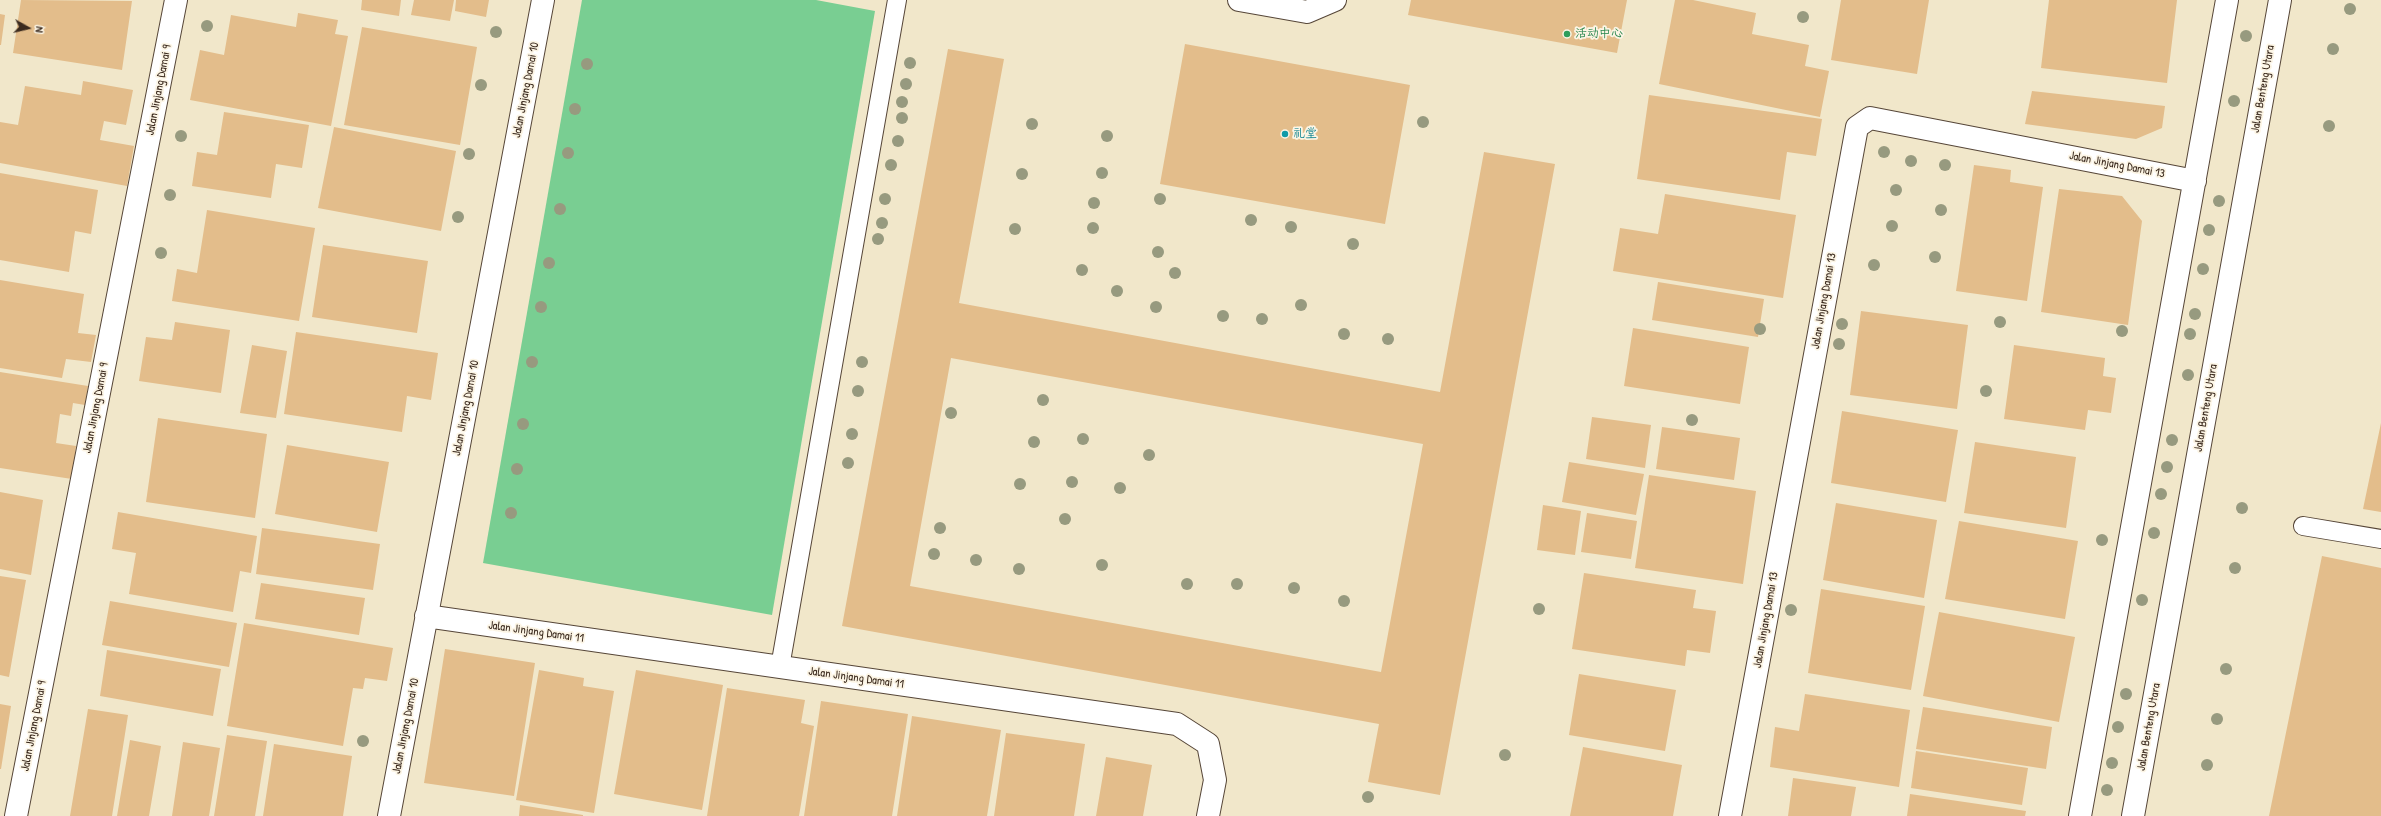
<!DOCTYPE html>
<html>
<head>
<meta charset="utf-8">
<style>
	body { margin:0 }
	#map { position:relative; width:2381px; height:816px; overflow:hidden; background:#f1e7ca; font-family:"Patrick Hand",sans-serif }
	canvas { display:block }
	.north { position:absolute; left:8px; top:8px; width:40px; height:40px; -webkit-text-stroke:3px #fcf5e5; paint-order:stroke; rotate:98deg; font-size:11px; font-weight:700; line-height:16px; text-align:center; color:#3b2a1e }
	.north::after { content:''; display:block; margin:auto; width:14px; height:18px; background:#3b2a1e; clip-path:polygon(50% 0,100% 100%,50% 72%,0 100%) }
</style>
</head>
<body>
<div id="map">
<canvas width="2381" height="816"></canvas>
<div class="north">N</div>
</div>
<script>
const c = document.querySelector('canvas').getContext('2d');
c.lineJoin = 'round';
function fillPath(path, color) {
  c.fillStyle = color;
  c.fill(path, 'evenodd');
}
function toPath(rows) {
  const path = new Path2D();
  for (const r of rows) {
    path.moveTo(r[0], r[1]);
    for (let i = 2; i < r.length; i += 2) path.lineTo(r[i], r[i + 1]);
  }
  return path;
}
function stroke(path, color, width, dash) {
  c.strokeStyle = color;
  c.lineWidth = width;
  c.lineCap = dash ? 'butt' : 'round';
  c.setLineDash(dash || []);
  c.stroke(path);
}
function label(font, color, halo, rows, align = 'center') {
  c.font = font + ' "Patrick Hand","LXGW WenKai TC",sans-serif';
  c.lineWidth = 3.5;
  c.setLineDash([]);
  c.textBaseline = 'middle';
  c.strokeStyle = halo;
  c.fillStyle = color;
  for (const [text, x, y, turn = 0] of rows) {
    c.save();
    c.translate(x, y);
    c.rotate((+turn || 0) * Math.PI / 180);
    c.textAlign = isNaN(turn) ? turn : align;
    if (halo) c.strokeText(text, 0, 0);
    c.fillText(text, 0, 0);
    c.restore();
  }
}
fillPath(toPath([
	[582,0,816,0,875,11,772,615,483,563]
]), '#79ce92');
fillPath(toPath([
	[21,0,132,1,122,70,13,53],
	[362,0,401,0,399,16,361,10],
	[414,0,454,0,450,21,411,15],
	[456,0,489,0,486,17,455,11],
	[1411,0,1627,0,1617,53,1408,15],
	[1675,0,1693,0,1756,13,1752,34,1809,45,1805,66,1829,71,1820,117,1659,84],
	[1841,0,1929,0,1917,74,1831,60],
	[2049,0,2177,0,2167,83,2041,68],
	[298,13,338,20,335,34,348,36,331,126,190,100,200,50,224,55,231,15,296,27],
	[0,14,5,15,1,45,0,45],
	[362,27,477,47,460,145,344,125],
	[1185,44,1410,85,1385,224,1160,184],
	[948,49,1004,59,959,303,1440,392,1484,152,1555,164,1440,795,1368,782,1379,724,842,626],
	[951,358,1423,444,1381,672,910,586],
	[83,81,133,90,126,125,104,121,100,140,134,146,127,186,0,163,0,122,18,125,25,86,81,95],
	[2032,91,2165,106,2162,128,2136,139,2025,124],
	[1649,95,1822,119,1816,156,1787,152,1780,200,1637,179],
	[224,112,309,125,302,168,276,164,271,198,192,186,197,152,217,155],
	[334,127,456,151,441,231,318,208],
	[1974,165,2011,170,2010,182,2043,187,2027,301,1956,291],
	[0,173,98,190,91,234,75,231,69,272,0,260],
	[2059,189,2122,196,2142,221,2128,325,2041,312],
	[1665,194,1796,215,1783,298,1613,271,1620,228,1658,234],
	[207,210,315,228,299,321,172,301,177,269,197,273],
	[323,245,428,261,417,333,312,317],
	[0,280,84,294,78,333,96,335,91,362,66,359,62,378,0,368],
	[1658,282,1764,299,1758,337,1652,320],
	[1861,311,1968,325,1957,409,1850,395],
	[175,322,230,330,221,393,139,381,146,337,172,340],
	[1633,328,1749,347,1740,404,1624,386],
	[296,332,438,353,431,400,407,396,402,432,284,414],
	[252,345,287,351,276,418,240,413],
	[2014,345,2105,358,2103,376,2116,378,2111,413,2088,410,2085,430,2004,419],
	[0,372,88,386,85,405,73,403,71,416,60,414,56,443,76,446,72,479,0,468],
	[1842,411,1958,430,1946,502,1831,483],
	[1592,417,1651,425,1645,468,1586,459],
	[158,418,267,434,255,518,146,502],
	[2381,423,2381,512,2363,509],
	[1662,427,1740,438,1734,480,1656,469],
	[1975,442,2076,457,2066,528,1964,513],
	[287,445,389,462,377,532,275,514],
	[1569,462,1644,474,1636,515,1562,502],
	[1649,475,1756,491,1743,584,1635,568],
	[0,492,43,500,31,575,0,569],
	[1836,503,1937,520,1924,598,1823,580],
	[1543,505,1581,511,1575,555,1537,550],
	[118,512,257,536,251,573,240,571,233,612,129,594,136,553,112,549],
	[1587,513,1637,521,1631,559,1581,552],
	[1959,521,2078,541,2065,619,1945,599],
	[262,528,380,544,373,590,256,574],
	[2322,556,2381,568,2381,816,2269,816],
	[1584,573,1696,590,1693,608,1716,611,1710,653,1687,650,1685,666,1572,649],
	[0,576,26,580,9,677,0,675],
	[261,583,365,598,359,635,255,619],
	[1821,589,1925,606,1911,690,1808,673],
	[110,601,237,623,229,667,102,645],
	[1939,612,2075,637,2059,722,1923,696],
	[244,623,393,648,387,681,365,678,363,689,353,688,343,746,227,726],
	[445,649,535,663,514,796,424,783],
	[107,650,221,669,213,716,100,696],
	[539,670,584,678,583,686,614,691,594,813,516,800],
	[636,670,723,685,702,810,614,794],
	[1579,674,1676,690,1665,751,1569,735],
	[727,688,805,700,801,723,814,726,799,816,707,816],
	[1805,694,1910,710,1899,787,1770,767,1775,727,1799,731],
	[821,701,908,714,892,816,804,816],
	[0,704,11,706,1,769,0,769],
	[1923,707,2052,727,2046,769,1916,749],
	[88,709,128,715,112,816,70,816],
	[912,716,1001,730,987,816,897,816],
	[1006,733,1085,744,1074,816,994,816],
	[227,735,267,741,255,816,214,816],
	[130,740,161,746,149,816,117,816],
	[183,742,220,748,209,816,172,816],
	[274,744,352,756,343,816,263,816],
	[1583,747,1682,765,1673,816,1570,816],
	[1916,751,2028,768,2022,805,1911,788],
	[1106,757,1152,765,1143,816,1096,816],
	[1793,778,1856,787,1851,816,1788,816],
	[1910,794,2026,811,2025,816,1907,816],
	[520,805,583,815,583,816,519,816]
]), '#e3bd8b');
const service = toPath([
	[2303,526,2381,539],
	[780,667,897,0]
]);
const minor = toPath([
	[1239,0,1307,12,1335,0],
	[426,616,1177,724,1208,744,1215,780,1208,816],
	[16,816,176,0],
	[389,816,543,0],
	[1730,816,1857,127,1870,118,2195,181],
	[2080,816,2227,0],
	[2133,816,2280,0]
]);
stroke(service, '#564638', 20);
stroke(minor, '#564638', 24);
stroke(service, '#fff', 18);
stroke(minor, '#fff', 22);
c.fillStyle = '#979a7f';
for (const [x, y] of [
	[2350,9],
	[1803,17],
	[207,26],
	[496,32],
	[2246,36],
	[2333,49],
	[910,63],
	[587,64],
	[906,84],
	[481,85],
	[2234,101],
	[902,102],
	[575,109],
	[902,118],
	[1423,122],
	[1032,124],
	[2329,126],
	[181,136],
	[1107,136],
	[898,141],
	[1884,152],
	[568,153],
	[469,154],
	[1911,161],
	[891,165],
	[1945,165],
	[1102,173],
	[1022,174],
	[1896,190],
	[170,195],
	[885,199],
	[1160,199],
	[2219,201],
	[1094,203],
	[560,209],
	[1941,210],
	[458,217],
	[1251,220],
	[882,223],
	[1892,226],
	[1291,227],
	[1093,228],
	[1015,229],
	[2209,230],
	[878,239],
	[1353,244],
	[1158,252],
	[161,253],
	[1935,257],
	[549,263],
	[1874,265],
	[2203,269],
	[1082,270],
	[1175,273],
	[1117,291],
	[1301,305],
	[541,307],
	[1156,307],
	[2195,314],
	[1223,316],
	[1262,319],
	[2000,322],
	[1842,324],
	[1760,329],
	[2122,331],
	[1344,334],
	[2190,334],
	[1388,339],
	[1839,344],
	[532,362],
	[862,362],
	[2188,375],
	[858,391],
	[1986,391],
	[1043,400],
	[951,413],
	[1692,420],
	[523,424],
	[852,434],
	[1083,439],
	[2172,440],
	[1034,442],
	[1149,455],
	[848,463],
	[2167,467],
	[517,469],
	[1072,482],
	[1020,484],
	[1120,488],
	[2161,494],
	[2242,508],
	[511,513],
	[1065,519],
	[940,528],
	[2154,533],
	[2102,540],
	[934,554],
	[976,560],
	[1102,565],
	[2235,568],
	[1019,569],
	[1187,584],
	[1237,584],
	[1294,588],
	[2142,600],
	[1344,601],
	[1539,609],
	[1791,610],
	[2226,669],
	[2126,694],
	[2217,719],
	[2118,727],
	[363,741],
	[1505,755],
	[2112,763],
	[2207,765],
	[2107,790],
	[1368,797]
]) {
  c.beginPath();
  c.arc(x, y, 6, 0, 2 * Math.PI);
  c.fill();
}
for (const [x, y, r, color] of [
	[1567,34,4,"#2e9e5b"],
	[1285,134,4,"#0f9aa8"]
]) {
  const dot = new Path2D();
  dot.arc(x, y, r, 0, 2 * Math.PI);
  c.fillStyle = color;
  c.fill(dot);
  stroke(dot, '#fcf5e5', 1.5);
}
label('12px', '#27864d', '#fcf5e5', [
	["活动中心",1575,34]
], 'left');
label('12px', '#3b2a1e', '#fcf5e5', [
	["Jalan Benteng Utara",2263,89,-80],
	["Jalan Jinjang Damai 9",159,90,-79],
	["Jalan Jinjang Damai 10",526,90,-79],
	["Jalan Jinjang Damai 13",2117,165,11],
	["Jalan Jinjang Damai 13",1824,301,-80],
	["Jalan Jinjang Damai 9",96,408,-79],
	["Jalan Jinjang Damai 10",466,408,-79],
	["Jalan Benteng Utara",2206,408,-80],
	["Jalan Jinjang Damai 13",1766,620,-80],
	["Jalan Jinjang Damai 11",536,632,8],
	["Jalan Jinjang Damai 11",856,678,8],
	["Jalan Jinjang Damai 9",34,726,-79],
	["Jalan Jinjang Damai 10",406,726,-79],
	["Jalan Benteng Utara",2149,727,-80]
]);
label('12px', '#0d838f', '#fcf5e5', [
	["礼堂",1293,134]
], 'left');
</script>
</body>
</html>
